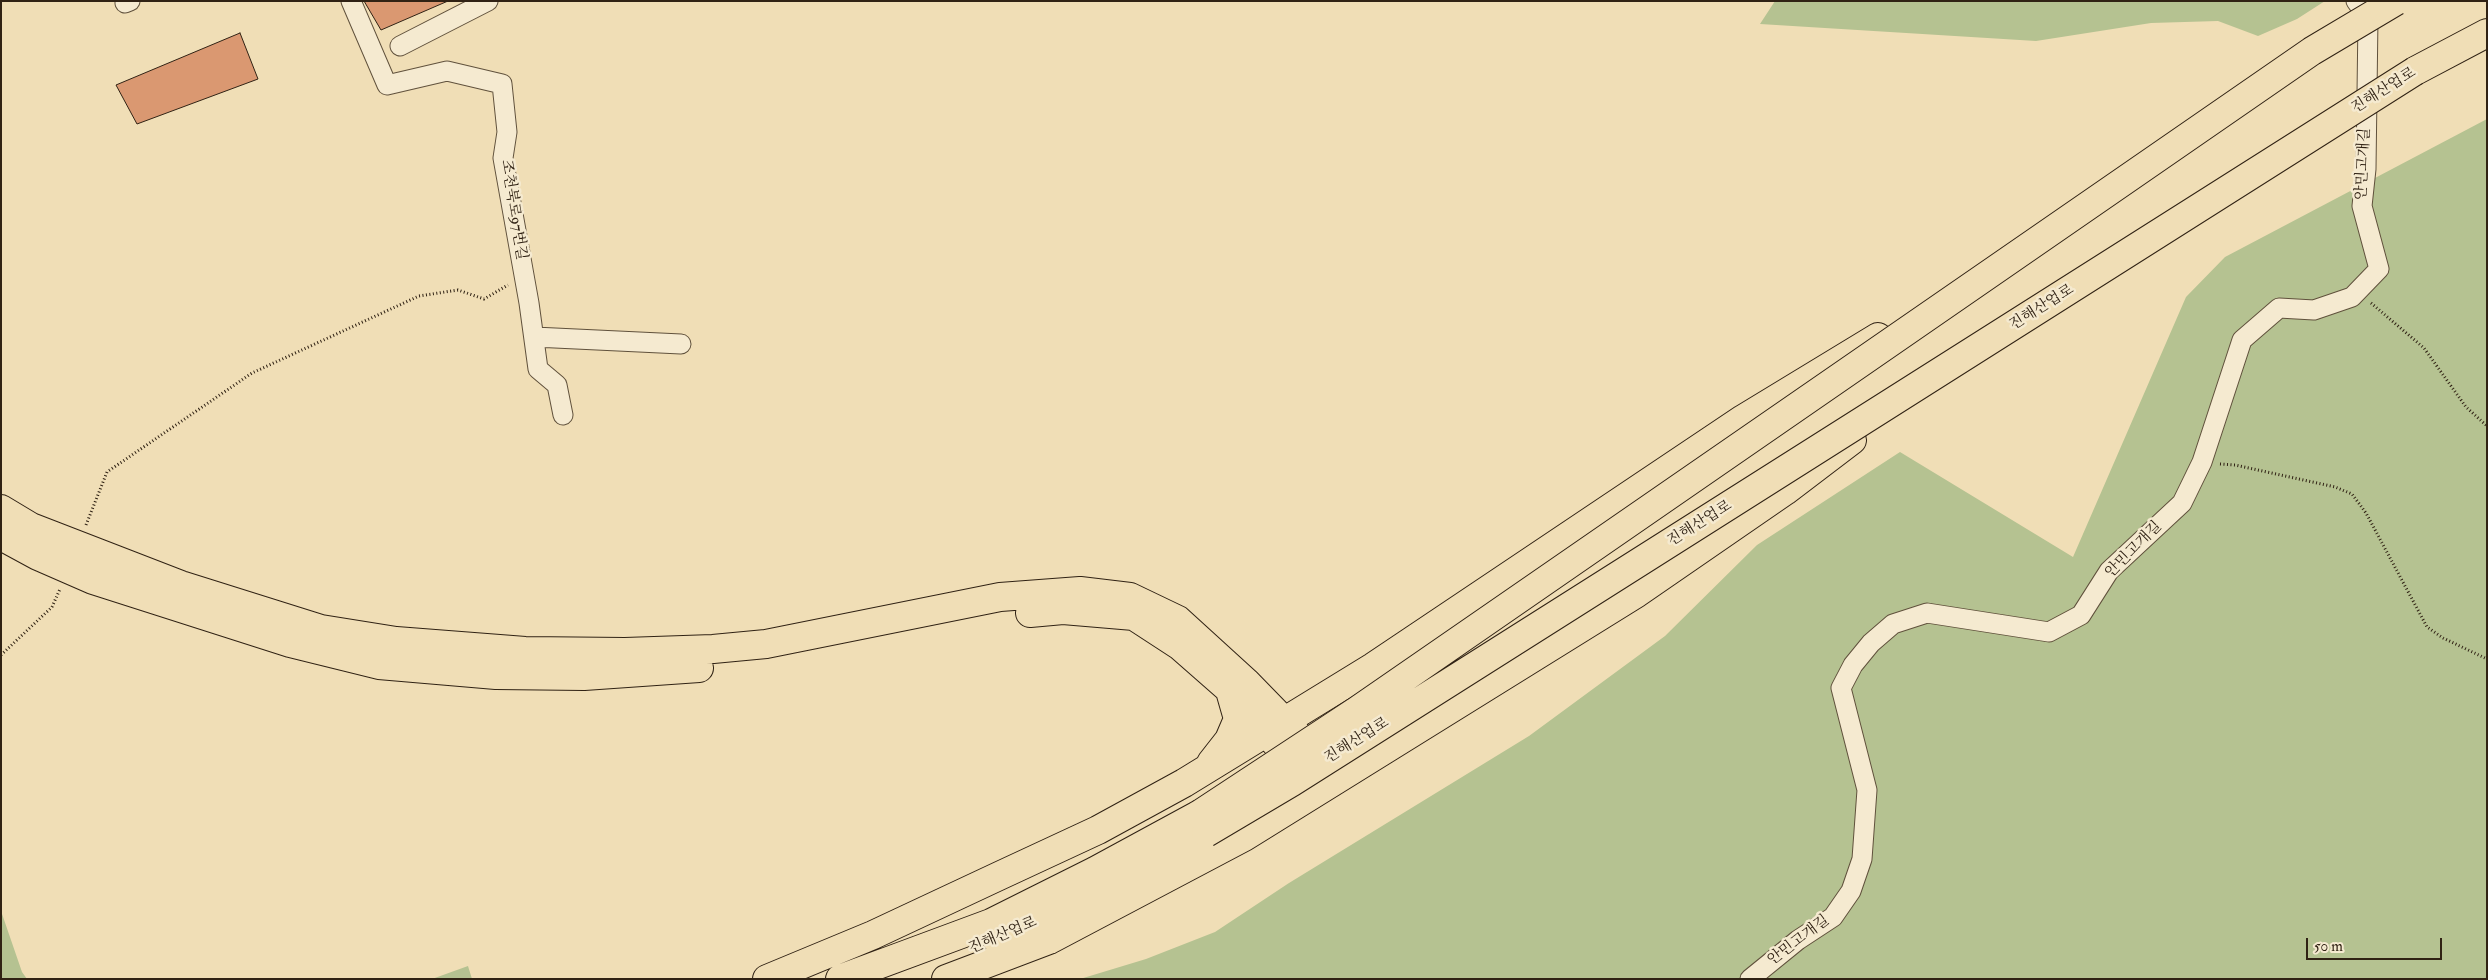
<!DOCTYPE html>
<html>
<head>
<meta charset="utf-8">
<style>
	body { margin:0 }
	#map { position:relative; width:2488px; height:980px; overflow:hidden; background:#f0deb6; font-family:"IM FELL Double Pica",serif }
	canvas { display:block }
	.frame { position:absolute; inset:0; border:2px solid #302214; pointer-events:none }
	.scale { position:absolute; left:2306px; top:938px; width:136px; height:22px; box-sizing:border-box; border:2px solid #302214; border-top:0; padding-left:6px; font-size:15px; line-height:18px; white-space:nowrap; color:#302214; -webkit-text-stroke:4px #f5ead0; paint-order:stroke }
</style>
</head>
<body>
<div id="map">
<canvas width="2488" height="980"></canvas>
<div class="frame"></div>
<div class="scale">50 m</div>
</div>
<script>
const c = document.querySelector('canvas').getContext('2d');
c.lineJoin = 'round';
function fillPath(path, color) {
  c.fillStyle = color;
  c.fill(path, 'evenodd');
}
function toPath(rows) {
  const path = new Path2D();
  for (const r of rows) {
    path.moveTo(r[0], r[1]);
    for (let i = 2; i < r.length; i += 2) path.lineTo(r[i], r[i + 1]);
  }
  return path;
}
function stroke(path, color, width, dash) {
  c.strokeStyle = color;
  c.lineWidth = width;
  c.lineCap = dash ? 'butt' : 'round';
  c.setLineDash(dash || []);
  c.stroke(path);
}
function label(font, color, halo, rows, align = 'center') {
  c.font = font + ' "IM FELL Double Pica","Noto Serif KR",serif';
  c.lineWidth = 5;
  c.setLineDash([]);
  c.textBaseline = 'middle';
  c.strokeStyle = halo;
  c.fillStyle = color;
  for (const [text, x, y, turn = 0] of rows) {
    c.save();
    c.translate(x, y);
    c.rotate((+turn || 0) * Math.PI / 180);
    c.textAlign = isNaN(turn) ? turn : align;
    if (halo) c.strokeText(text, 0, 0);
    c.fillText(text, 0, 0);
    c.restore();
  }
}
fillPath(toPath([
	[1775,1,2325,1,2297,19,2258,36,2218,21,2151,23,2036,41,1760,24],
	[2487,119,2487,979,1080,979,1146,959,1215,932,1289,883,1529,736,1665,636,1757,545,1900,452,2073,557,2186,297,2225,257],
	[1,911,22,972,27,979,1,979],
	[468,966,472,979,432,979]
]), '#b5c291');
const building = toPath([
	[364,1,448,1,381,30,364,1],
	[240,33,258,79,137,124,116,85,240,33]
]);
fillPath(building, '#da9871');
stroke(building, '#302214', 1);
const minor = toPath([
	[351,1,387,85,447,71,502,84,507,132,503,158,529,303,538,369,557,385,563,415],
	[125,3,130,1],
	[400,46,488,1],
	[534,337,681,344],
	[1750,979,1798,940,1833,917,1851,891,1862,859,1867,790,1841,688,1853,665,1871,643,1893,624,1927,613,2049,632,2081,615,2109,571,2182,503,2202,462,2242,340,2279,308,2314,310,2352,297,2379,269,2362,206,2366,169,2368,18,2356,1]
]);
const highway = toPath([
	[2415,71,2487,33],
	[1,509,31,527,181,585,321,629,396,641,525,651,625,652,713,649,766,644,1000,597,1080,591,1130,597,1178,620,1246,682,1319,757,1331,782],
	[1,536,38,556,93,580,290,643,379,665,496,675,584,676,699,668],
	[1030,613,1063,610,1134,616,1180,646,1229,689,1280,748],
	[1211,763,1229,740,1238,719,1230,691],
	[997,940,1100,893,1206,833],
	[767,979,873,935,999,876,1098,830,1184,783,1373,667,1743,419,1878,337],
	[840,979,991,923,1095,871,1200,814],
	[946,979,1049,940,1244,837,1637,593,1785,491,1852,440]
]);
stroke(minor, '#60513c', 21);
stroke(highway, '#302214', 30);
stroke(toPath([
	[2371,303,2424,348,2466,407,2487,426],
	[2220,464,2235,465,2335,487,2352,494,2366,513,2427,627,2443,638,2487,659],
	[86,525,107,472,252,373,419,296,458,290,484,299,508,285],
	[1,655,52,607,60,589]
]), '#302214', 3, [1, 2.5]);
stroke(minor, '#f5ead0', 19);
stroke(highway, '#f0deb6', 28);
const highwayBridge = toPath([
	[1200,814,1355,712,2312,51,2396,1],
	[1206,833,1292,782,2415,71]
]);
stroke(highwayBridge, '#302214', 30, []);
stroke(highwayBridge, '#f0deb6', 28);
label('15px', '#302214', '#f5ead0', [
	["진해산업로",2384,91,-32],
	["안민고개길",2364,164,-87],
	["조천북로97번길",513,210,81],
	["진해산업로",2042,308,-32],
	["진해산업로",1700,524,-32],
	["안민고개길",2134,550,-45],
	["진해산업로",1357,741,-32],
	["진해산업로",1003,936,-23],
	["안민고개길",1799,941,-37]
]);
</script>
</body>
</html>
